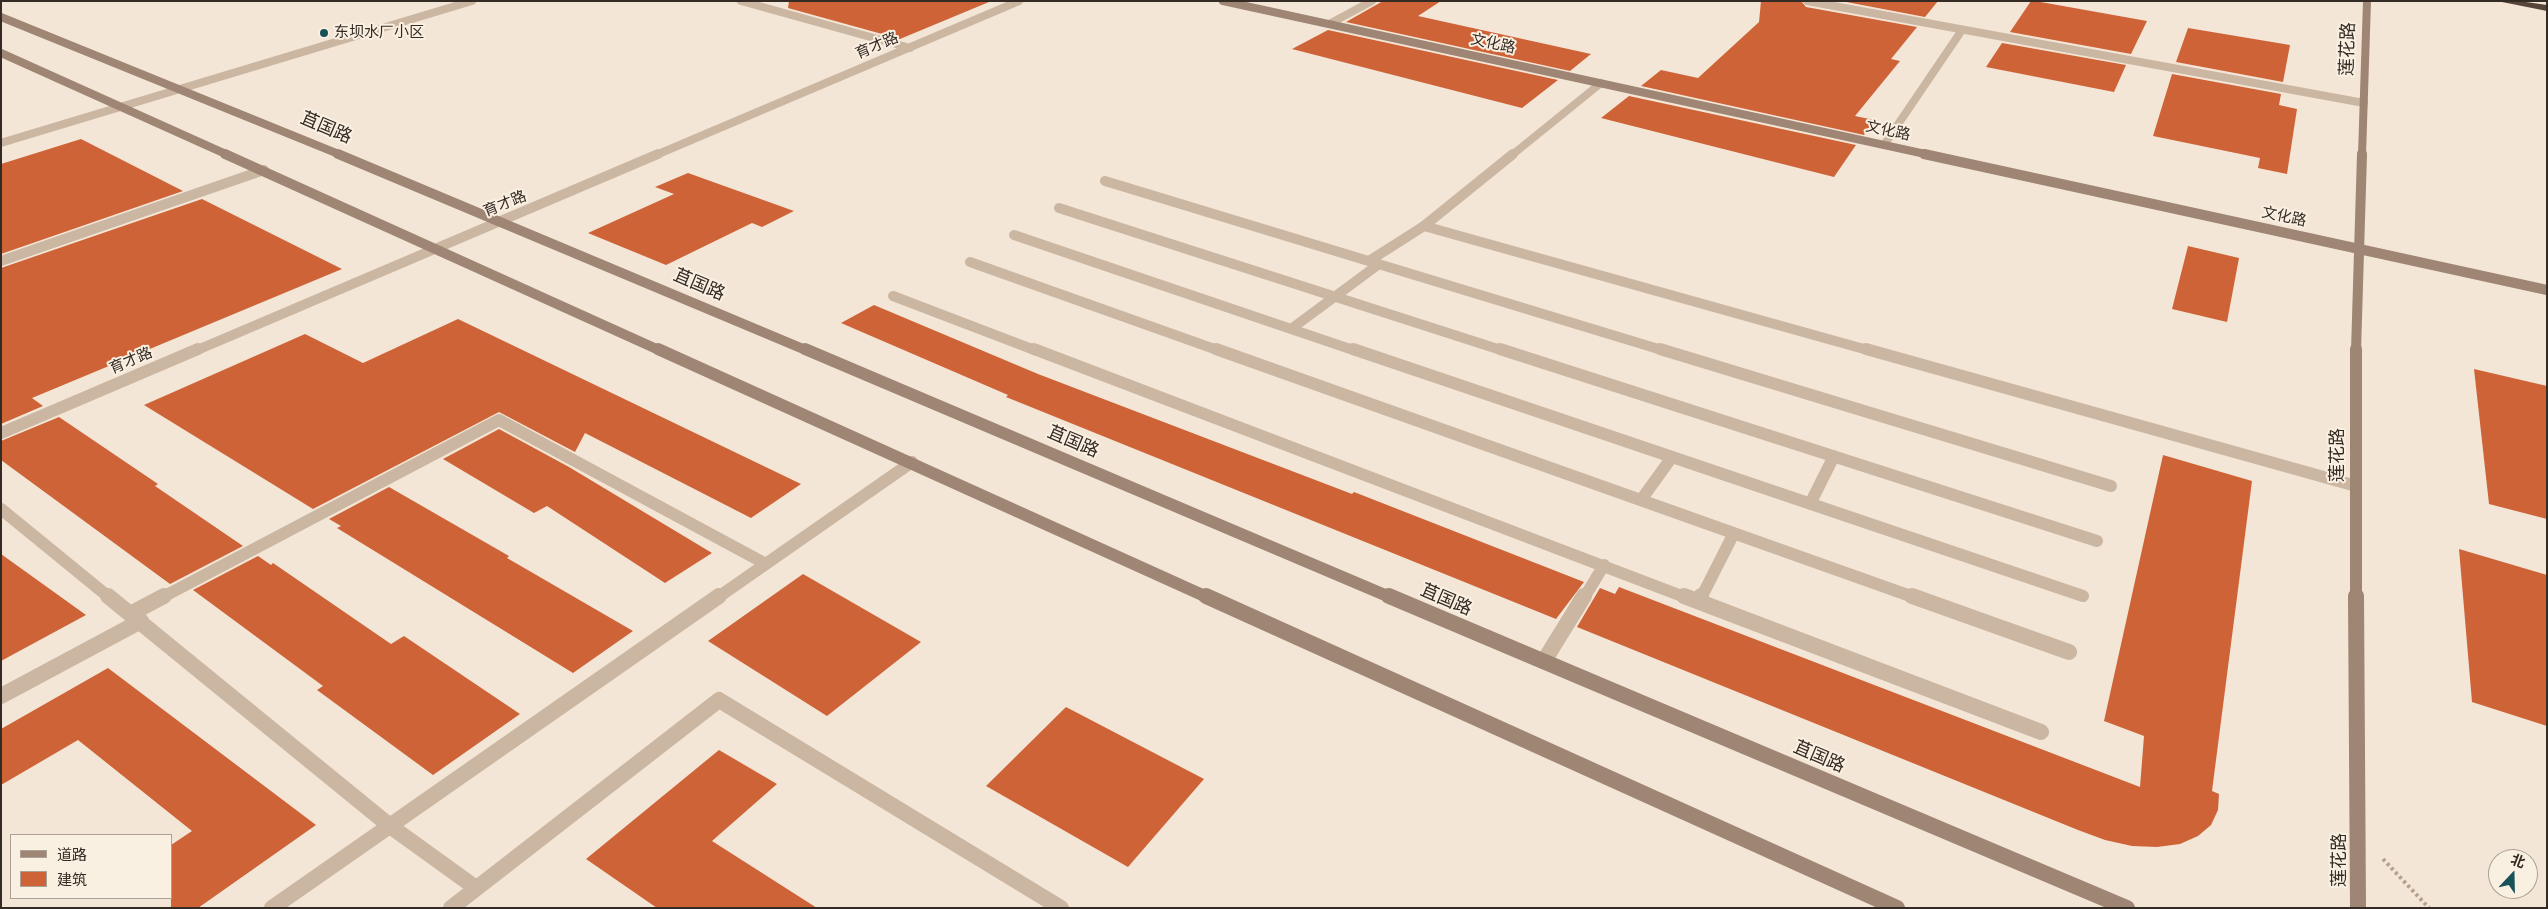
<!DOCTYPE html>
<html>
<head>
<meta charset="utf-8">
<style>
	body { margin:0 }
	#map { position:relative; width:2548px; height:909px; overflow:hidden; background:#f3e6d6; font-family:"Open Sans","Noto Sans SC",sans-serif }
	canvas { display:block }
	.frame { position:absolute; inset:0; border:2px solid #352b25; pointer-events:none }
	.legend { position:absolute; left:10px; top:834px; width:162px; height:65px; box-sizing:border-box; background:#faf0e2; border:1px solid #aba196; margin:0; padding:6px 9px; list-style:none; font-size:15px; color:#352b25 }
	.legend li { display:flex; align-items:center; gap:10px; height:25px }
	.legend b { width:25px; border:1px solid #aba196 }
	.north { position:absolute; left:2488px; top:849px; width:50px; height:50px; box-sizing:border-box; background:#faf0e2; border:1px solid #aba196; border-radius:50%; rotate:21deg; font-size:14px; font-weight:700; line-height:20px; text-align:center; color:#352b25 }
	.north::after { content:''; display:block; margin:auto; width:18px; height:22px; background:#185259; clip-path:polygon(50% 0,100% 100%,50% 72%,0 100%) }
</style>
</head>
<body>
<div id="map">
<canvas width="2548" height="909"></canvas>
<div class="frame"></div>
<ul class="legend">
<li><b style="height:6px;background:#9f8573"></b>道路</li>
<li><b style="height:14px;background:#cf6338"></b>建筑</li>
</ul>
<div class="north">北</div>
</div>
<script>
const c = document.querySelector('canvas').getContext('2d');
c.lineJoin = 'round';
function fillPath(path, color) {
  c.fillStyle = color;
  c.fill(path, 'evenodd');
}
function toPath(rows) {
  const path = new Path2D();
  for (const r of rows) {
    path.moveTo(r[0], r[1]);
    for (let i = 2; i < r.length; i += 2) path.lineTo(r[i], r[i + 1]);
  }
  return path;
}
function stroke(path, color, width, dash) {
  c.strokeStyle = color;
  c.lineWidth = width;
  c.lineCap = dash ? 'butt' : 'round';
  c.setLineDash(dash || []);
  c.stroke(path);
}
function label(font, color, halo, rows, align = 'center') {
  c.font = font + ' "Open Sans","Noto Sans SC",sans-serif';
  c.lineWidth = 4;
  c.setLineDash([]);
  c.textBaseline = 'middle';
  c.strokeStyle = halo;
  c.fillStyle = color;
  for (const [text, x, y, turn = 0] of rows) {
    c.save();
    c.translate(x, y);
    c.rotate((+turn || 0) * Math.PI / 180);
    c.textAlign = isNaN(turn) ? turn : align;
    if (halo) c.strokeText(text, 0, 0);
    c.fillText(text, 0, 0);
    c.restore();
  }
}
fillPath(toPath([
	[789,1,989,1,989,2,900,39,788,8],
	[1383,1,1441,1,1418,16,1591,54,1570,71,1346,22],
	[1761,1,1801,1,1806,7,1917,27,1891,59,1900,61,1855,116,1874,120,1864,135,1641,86,1661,70,1698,78,1759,22],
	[1841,1,1938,1,1925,17],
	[2031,1,2035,1,2147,21,2131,54,2010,32],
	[2188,28,2290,45,2283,82,2176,62],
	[1328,30,1558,80,1522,108,1292,49],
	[2002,43,2126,65,2114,92,1986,67],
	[2172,74,2281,94,2279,105,2297,109,2287,174,2258,168,2260,158,2153,136],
	[1629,96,1856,145,1834,177,1601,118],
	[81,139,183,191,1,254,1,164],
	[688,173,794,211,762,227,752,223,666,265,588,233,674,194,655,187],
	[202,199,342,269,32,398,43,406,1,424,1,268],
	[2188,246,2239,258,2227,322,2172,309],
	[874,305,1038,374,1352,494,1354,492,1584,582,1556,619,1006,397,1008,395,841,323],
	[458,319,801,484,751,518,585,433,575,452,499,412,313,509,144,405,305,334,363,363],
	[2474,369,2547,386,2547,519,2489,504],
	[59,417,158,484,155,486,243,546,170,584,1,460,1,441],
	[499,429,569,467,712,553,665,583,547,506,534,513,443,459],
	[2163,455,2252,481,2212,791,2219,794,2218,810,2211,825,2198,836,2180,844,2157,847,2132,846,2105,840,2078,830,1577,627,1600,588,1615,594,1619,587,2140,787,2144,736,2104,721],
	[389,487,509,556,507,558,633,631,573,673,337,528,341,526,329,519],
	[2459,549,2547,575,2547,726,2472,702],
	[1,554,86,615,1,661],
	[258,556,271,565,273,563,391,644,404,636,520,714,433,775,317,690,323,686,193,590],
	[803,574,921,642,827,716,708,641],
	[108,668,316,825,198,908,171,908,171,845,192,831,78,740,1,785,1,729],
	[1066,707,1204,779,1128,867,986,786],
	[719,750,777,784,712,841,817,908,657,908,586,859]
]), '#cf6338');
stroke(toPath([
	[2383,859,2429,908]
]), '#b7a08c', 4, [3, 3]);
stroke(toPath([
	[1105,181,1665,351],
	[1059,208,1504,351],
	[1014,235,1356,351],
	[1,261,264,170],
	[1369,261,1424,226,1871,351],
	[970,262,1220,351],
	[1291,329,1379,264]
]), '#cbb6a2', 10);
stroke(toPath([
	[1216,349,1916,598],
	[1353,349,2083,596],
	[1500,349,2097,541],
	[1660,349,2111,486],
	[1866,349,2356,486],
	[1641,500,1672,457],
	[1810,504,1834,456],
	[161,598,499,420,766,564],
	[1701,598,1734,533]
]), '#cbb6a2', 12);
stroke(toPath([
	[1912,596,2069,652],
	[1699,601,1701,596],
	[132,613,164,596],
	[451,908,719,700,1061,908]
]), '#cbb6a2', 16);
stroke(toPath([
	[741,1,910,48],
	[1807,1,2364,103],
	[1331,23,1372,1],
	[1,143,472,1],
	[1884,145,1962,30],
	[656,155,1019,1],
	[1512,155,1601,83]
]), '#cbb6a2', 8);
stroke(toPath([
	[1424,226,1513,154],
	[893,296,1037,351],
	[195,351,658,154]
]), '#cbb6a2', 10);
stroke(toPath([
	[1034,349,1687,598],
	[1,433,198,349],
	[1,509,110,598],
	[717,598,912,462],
	[1584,598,1604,565]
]), '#cbb6a2', 12);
stroke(toPath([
	[108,596,390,826,476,888],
	[1684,596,2041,732],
	[1544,661,1584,596],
	[1,696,141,621],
	[272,908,719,596]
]), '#cbb6a2', 16);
stroke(toPath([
	[1223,1,1930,155],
	[1,17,341,155],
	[1,53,228,155],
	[2362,155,2367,1]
]), '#9f8573', 8);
stroke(toPath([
	[225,154,661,351],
	[338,154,808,351],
	[1924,154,2547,290],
	[2356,351,2362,154]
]), '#9f8573', 10);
stroke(toPath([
	[658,349,1209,598],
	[805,349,1392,598],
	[2356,598,2356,349]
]), '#9f8573', 12);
stroke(toPath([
	[1206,596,1897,908],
	[1389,596,2127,908],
	[2356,596,2358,908]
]), '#9f8573', 16);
fillPath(toPath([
	[2497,1,2519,1,2547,5,2547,11,2497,1]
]), '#57453b');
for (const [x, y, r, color] of [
	[324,33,5,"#185259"]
]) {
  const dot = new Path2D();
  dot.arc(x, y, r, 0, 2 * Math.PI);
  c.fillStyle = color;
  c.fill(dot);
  stroke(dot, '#faf0e2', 2);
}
label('15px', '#352b25', '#faf0e2', [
	["东坝水厂小区",334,33]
], 'left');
label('15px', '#352b25', '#faf0e2', [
	["文化路",1493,44,12],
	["育才路",877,46,-23],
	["文化路",1888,131,12],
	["育才路",505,204,-22],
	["文化路",2284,217,12],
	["育才路",131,361,-23]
]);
label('18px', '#352b25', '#faf0e2', [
	["莲花路",2348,49,-88],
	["苴国路",326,128,23],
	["苴国路",699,285,23],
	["苴国路",1073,442,23],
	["莲花路",2338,455,-90],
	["苴国路",1446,600,23],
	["苴国路",1819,757,23],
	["莲花路",2340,860,-90]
]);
</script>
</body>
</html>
